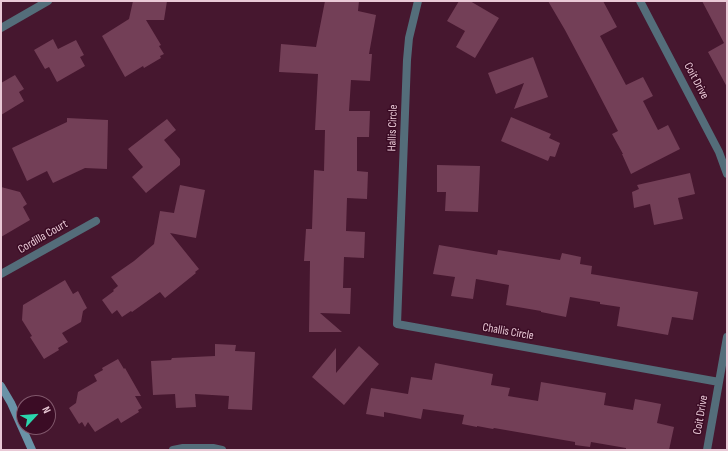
<!DOCTYPE html>
<html>
<head>
<meta charset="utf-8">
<style>
	body { margin:0 }
	#map { position:relative; width:728px; height:451px; overflow:hidden; background:#46172f; font-family:"Sofia Sans Condensed",sans-serif }
	canvas { display:block }
	.frame { position:absolute; inset:0; border:2px solid #e9c9d6; pointer-events:none }
	.north { position:absolute; left:16px; top:395px; width:40px; height:40px; box-sizing:border-box; background:#3b0c25; border:1px solid #81586c; border-radius:50%; rotate:64deg; font-size:11px; font-weight:700; line-height:16px; text-align:center; color:#e9c9d6 }
	.north::after { content:''; display:block; margin:auto; width:14px; height:18px; background:#2ad5ac; clip-path:polygon(50% 0,100% 100%,50% 72%,0 100%) }
</style>
</head>
<body>
<div id="map">
<canvas width="728" height="451"></canvas>
<div class="frame"></div>
<div class="north">N</div>
</div>
<script>
const c = document.querySelector('canvas').getContext('2d');
c.lineJoin = 'round';
function fillPath(path, color) {
  c.fillStyle = color;
  c.fill(path, 'evenodd');
}
function toPath(rows) {
  const path = new Path2D();
  for (const r of rows) {
    path.moveTo(r[0], r[1]);
    for (let i = 2; i < r.length; i += 2) path.lineTo(r[i], r[i + 1]);
  }
  return path;
}
function stroke(path, color, width, dash) {
  c.strokeStyle = color;
  c.lineWidth = width;
  c.lineCap = dash ? 'butt' : 'round';
  c.setLineDash(dash || []);
  c.stroke(path);
}
function label(font, color, halo, rows, align = 'center') {
  c.font = font + ' "Sofia Sans Condensed",sans-serif';
  c.lineWidth = 3;
  c.setLineDash([]);
  c.textBaseline = 'middle';
  c.strokeStyle = halo;
  c.fillStyle = color;
  for (const [text, x, y, turn = 0] of rows) {
    c.save();
    c.translate(x, y);
    c.rotate((+turn || 0) * Math.PI / 180);
    c.textAlign = isNaN(turn) ? turn : align;
    if (halo) c.strokeText(text, 0, 0);
    c.fillText(text, 0, 0);
    c.restore();
  }
}
fillPath(toPath([
	[133,1,167,1,164,20,146,20,161,45,159,46,164,54,160,56,161,58,144,68,143,66,125,77,102,36,129,19],
	[325,1,359,1,358,11,376,15,369,54,372,54,370,81,351,80,349,111,370,111,369,137,357,137,357,171,368,172,367,199,347,198,346,231,365,232,364,258,344,257,343,288,351,288,350,314,320,313,342,332,309,332,310,261,304,261,306,229,312,229,314,170,324,171,325,130,315,130,318,74,279,72,281,44,316,47],
	[459,1,470,1,499,18,475,58,456,47,465,31,447,21],
	[548,1,603,1,617,27,600,36,626,85,643,77,653,96,643,101,658,130,668,125,680,149,631,174,622,154,623,154,612,134,618,131,591,79,565,30],
	[702,1,727,1,727,87,708,52,724,43],
	[53,39,58,49,76,40,84,55,80,57,85,66,57,82,49,67,45,69,34,50],
	[533,57,548,97,514,109,524,83,496,94,488,73],
	[15,75,24,89,19,92,24,101,1,115,1,83],
	[511,117,551,134,549,138,560,143,555,157,550,156,548,161,501,141],
	[67,118,108,120,107,169,85,168,53,183,47,171,27,181,12,148,67,122],
	[167,119,176,130,164,140,180,159,180,165,146,193,132,177,143,167,128,149],
	[437,165,480,166,478,212,445,211,446,192,437,192],
	[690,173,695,194,678,198,683,219,654,225,650,204,634,208,632,192,639,189,637,185],
	[180,185,205,190,196,238,170,233,199,269,195,272,196,273,165,298,160,292,132,312,131,311,122,317,117,310,112,314,102,300,114,291,113,290,118,286,111,277,134,261,154,244,160,211,174,213],
	[1,187,20,192,27,204,23,207,30,220,1,237],
	[439,245,497,255,498,250,560,260,562,253,581,257,580,264,592,266,591,274,698,292,693,320,672,317,668,335,617,326,620,307,600,304,600,302,570,297,566,317,541,312,541,311,506,305,509,285,476,279,473,299,451,296,455,277,433,274],
	[65,280,73,294,78,291,87,308,83,311,81,322,62,333,68,342,58,348,59,350,44,359,30,337,32,336,22,320,23,305],
	[215,344,236,345,235,351,255,352,252,410,228,409,229,396,195,394,196,407,176,408,175,394,153,395,151,361,171,360,172,358,215,356],
	[359,346,379,364,344,405,312,377,336,348,336,373],
	[118,359,124,369,125,368,141,396,135,396,142,408,138,410,139,412,121,423,118,418,95,432,88,422,85,427,82,422,79,424,69,408,76,403,78,392,97,381,94,375,103,370,102,368],
	[435,363,493,374,491,385,510,388,508,396,538,401,541,382,606,393,604,405,633,410,635,399,661,404,657,423,674,427,669,450,626,450,626,448,591,442,590,447,575,445,575,442,494,428,493,429,477,426,477,427,462,424,464,415,423,409,421,419,384,412,384,417,366,414,371,388,408,394,411,377,432,380]
]), '#733f57');
stroke(toPath([
	[418,1,409,38,407,60,397,324,719,382],
	[640,1,719,152,727,174],
	[1,28,48,1],
	[1,274,96,221],
	[173,450,183,448,213,448,222,450],
	[707,450,727,337]
]), '#546d7a', 8);
stroke(toPath([
	[1,386,11,403,32,450]
]), '#6a92a7', 8);
label('12px', '#e9c9d6', '#3b0c25', [
	["Coit Drive",696,81,62],
	["Hallis Circle",393,128,-88],
	["Cordilla Court",43,237,-30],
	["Challis Circle",508,332,10],
	["Coit Drive",701,415,-80]
]);
</script>
</body>
</html>
